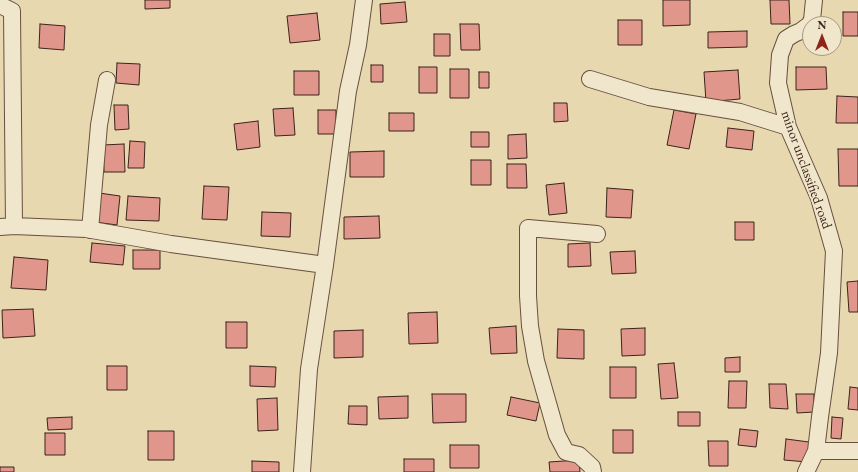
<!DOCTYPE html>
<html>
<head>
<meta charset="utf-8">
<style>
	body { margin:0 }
	#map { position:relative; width:858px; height:472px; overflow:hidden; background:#e7d8af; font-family:"EB Garamond",serif }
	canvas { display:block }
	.north { position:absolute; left:802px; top:16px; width:40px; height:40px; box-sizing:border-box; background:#efe6cb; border:1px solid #a79884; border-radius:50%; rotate:0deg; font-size:11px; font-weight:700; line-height:16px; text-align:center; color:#3c231a }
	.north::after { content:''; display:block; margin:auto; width:14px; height:18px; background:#8f2418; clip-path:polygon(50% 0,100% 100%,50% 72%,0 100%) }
</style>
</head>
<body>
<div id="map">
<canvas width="858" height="472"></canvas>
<div class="north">N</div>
</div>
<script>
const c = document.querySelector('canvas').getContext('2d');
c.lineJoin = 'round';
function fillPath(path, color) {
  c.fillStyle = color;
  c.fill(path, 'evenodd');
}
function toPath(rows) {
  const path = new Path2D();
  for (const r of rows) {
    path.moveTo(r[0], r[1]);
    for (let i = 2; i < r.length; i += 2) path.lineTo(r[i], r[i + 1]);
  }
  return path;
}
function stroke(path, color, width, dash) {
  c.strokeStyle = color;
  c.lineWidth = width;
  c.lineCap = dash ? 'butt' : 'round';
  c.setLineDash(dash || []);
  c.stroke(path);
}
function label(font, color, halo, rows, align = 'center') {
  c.font = font + ' "EB Garamond",serif';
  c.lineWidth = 3.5;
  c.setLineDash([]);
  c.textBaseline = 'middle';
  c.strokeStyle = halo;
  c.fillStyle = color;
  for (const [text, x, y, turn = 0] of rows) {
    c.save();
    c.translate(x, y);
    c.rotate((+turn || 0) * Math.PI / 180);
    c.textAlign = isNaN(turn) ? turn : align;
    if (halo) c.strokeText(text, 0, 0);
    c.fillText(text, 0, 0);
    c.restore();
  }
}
const building = toPath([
	[145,0,170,0,170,8,145,9,145,0],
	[663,0,690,0,690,25,663,26,663,0],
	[770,0,789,0,790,24,771,24,770,0],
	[405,2,407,22,381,24,380,4,405,2],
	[843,12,858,12,858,36,843,36,843,12],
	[317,13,320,40,290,43,287,16,317,13],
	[618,20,642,20,642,45,618,45,618,20],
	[40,24,65,26,64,50,39,48,40,24],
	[460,24,479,24,480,50,461,50,460,24],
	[747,31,747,47,708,48,708,32,747,31],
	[434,34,450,34,450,56,434,56,434,34],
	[117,63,140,64,139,85,116,83,117,63],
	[371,65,383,65,383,82,371,82,371,65],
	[419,67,437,67,437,93,419,93,419,67],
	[796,67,826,67,827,89,796,90,796,67],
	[450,69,469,69,469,98,450,98,450,69],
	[738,70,740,99,706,102,704,72,738,70],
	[294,71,319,71,319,95,294,95,294,71],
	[479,72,489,72,489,88,479,88,479,72],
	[837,96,858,97,858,123,836,123,837,96],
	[554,103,567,103,568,121,554,122,554,103],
	[114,105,128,105,129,129,115,130,114,105],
	[293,108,295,135,275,136,273,109,293,108],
	[318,110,336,110,336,134,318,134,318,110],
	[674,110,696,114,689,149,667,145,674,110],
	[389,113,414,113,414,131,389,131,389,113],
	[258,121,260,147,237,150,234,124,258,121],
	[728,128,754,131,752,150,726,147,728,128],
	[471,132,489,132,489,147,471,147,471,132],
	[526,134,527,158,508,159,508,135,526,134],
	[130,141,145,142,144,168,128,168,130,141],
	[124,144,125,172,104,172,103,145,124,144],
	[838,149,858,149,858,186,839,186,838,149],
	[384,151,384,177,350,177,350,152,384,151],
	[471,160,491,160,491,185,471,185,471,160],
	[507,164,526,164,527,188,507,188,507,164],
	[564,183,567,213,549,215,546,185,564,183],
	[204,186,229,187,227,220,202,219,204,186],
	[607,188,633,190,631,218,606,217,607,188],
	[99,193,120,196,117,225,95,222,99,193],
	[128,196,160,198,159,221,126,220,128,196],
	[262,212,291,213,290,237,261,236,262,212],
	[379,216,380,238,344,239,344,217,379,216],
	[735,222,754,222,754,240,735,240,735,222],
	[92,243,125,246,123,265,90,262,92,243],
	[590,243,591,266,568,267,568,244,590,243],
	[133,250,160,250,160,269,133,269,133,250],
	[635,251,636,273,612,274,610,252,635,251],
	[14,257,48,260,46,290,11,288,14,257],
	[858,281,858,312,849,312,847,282,858,281],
	[33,309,35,336,3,338,2,310,33,309],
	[437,312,438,343,409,344,408,313,437,312],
	[226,322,247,322,247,348,226,348,226,322],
	[516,326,517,353,491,354,489,328,516,326],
	[645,328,645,355,622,356,621,329,645,328],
	[558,329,584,330,584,359,557,358,558,329],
	[363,330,363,357,334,358,334,331,363,330],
	[740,357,740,372,725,372,725,358,740,357],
	[674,363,678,398,661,399,658,364,674,363],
	[107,366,127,366,127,390,107,390,107,366],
	[250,366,276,367,275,387,250,386,250,366],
	[610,367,636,367,636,398,610,398,610,367],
	[729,381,747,381,746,408,728,408,729,381],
	[769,384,786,384,788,409,770,408,769,384],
	[850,387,858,388,858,410,848,409,850,387],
	[432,394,466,394,466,422,433,423,432,394],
	[796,394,814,394,814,412,797,413,796,394],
	[408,396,408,418,379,419,378,397,408,396],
	[511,397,540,403,536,421,507,415,511,397],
	[277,398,278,430,258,431,257,399,277,398],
	[349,406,367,406,367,425,348,424,349,406],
	[678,412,700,412,700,426,678,426,678,412],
	[72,417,72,429,48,430,47,418,72,417],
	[832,417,843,418,841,439,831,438,832,417],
	[740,429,758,431,756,447,738,445,740,429],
	[613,430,633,430,633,453,613,453,613,430],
	[148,431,174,431,174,460,148,460,148,431],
	[45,433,65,433,65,455,45,455,45,433],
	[786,439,809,442,807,462,784,460,786,439],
	[708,441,728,441,728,466,709,466,708,441],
	[450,445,479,445,479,468,450,468,450,445],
	[404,459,434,459,434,472,404,472,404,459],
	[579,460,580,472,550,472,549,462,579,460],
	[252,461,279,462,279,472,252,472,252,461],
	[0,467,14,467,14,472,0,472,0,467]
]);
fillPath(building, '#e1968b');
stroke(building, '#3c231a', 1);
const street = toPath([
	[0,5,12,11,14,226],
	[590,79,649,97,740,112,788,127],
	[0,227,14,226,86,229,171,244,325,265],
	[90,230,99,125,107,80],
	[816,451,858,451],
	[302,472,309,369,325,265,348,91,358,45,364,0],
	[593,472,592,467,579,455,566,452,557,435,536,361,530,326,528,296,528,228,597,234],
	[806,472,816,451,820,417,829,353,834,251,819,198,788,127,778,83,780,55,786,39,794,34,801,31,809,25,812,20,814,0]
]);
stroke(street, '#67503f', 18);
stroke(street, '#efe6cb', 16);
label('14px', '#3c231a', '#efe6cb', [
	["minor unclassified road",806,170,70]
]);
</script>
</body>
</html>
